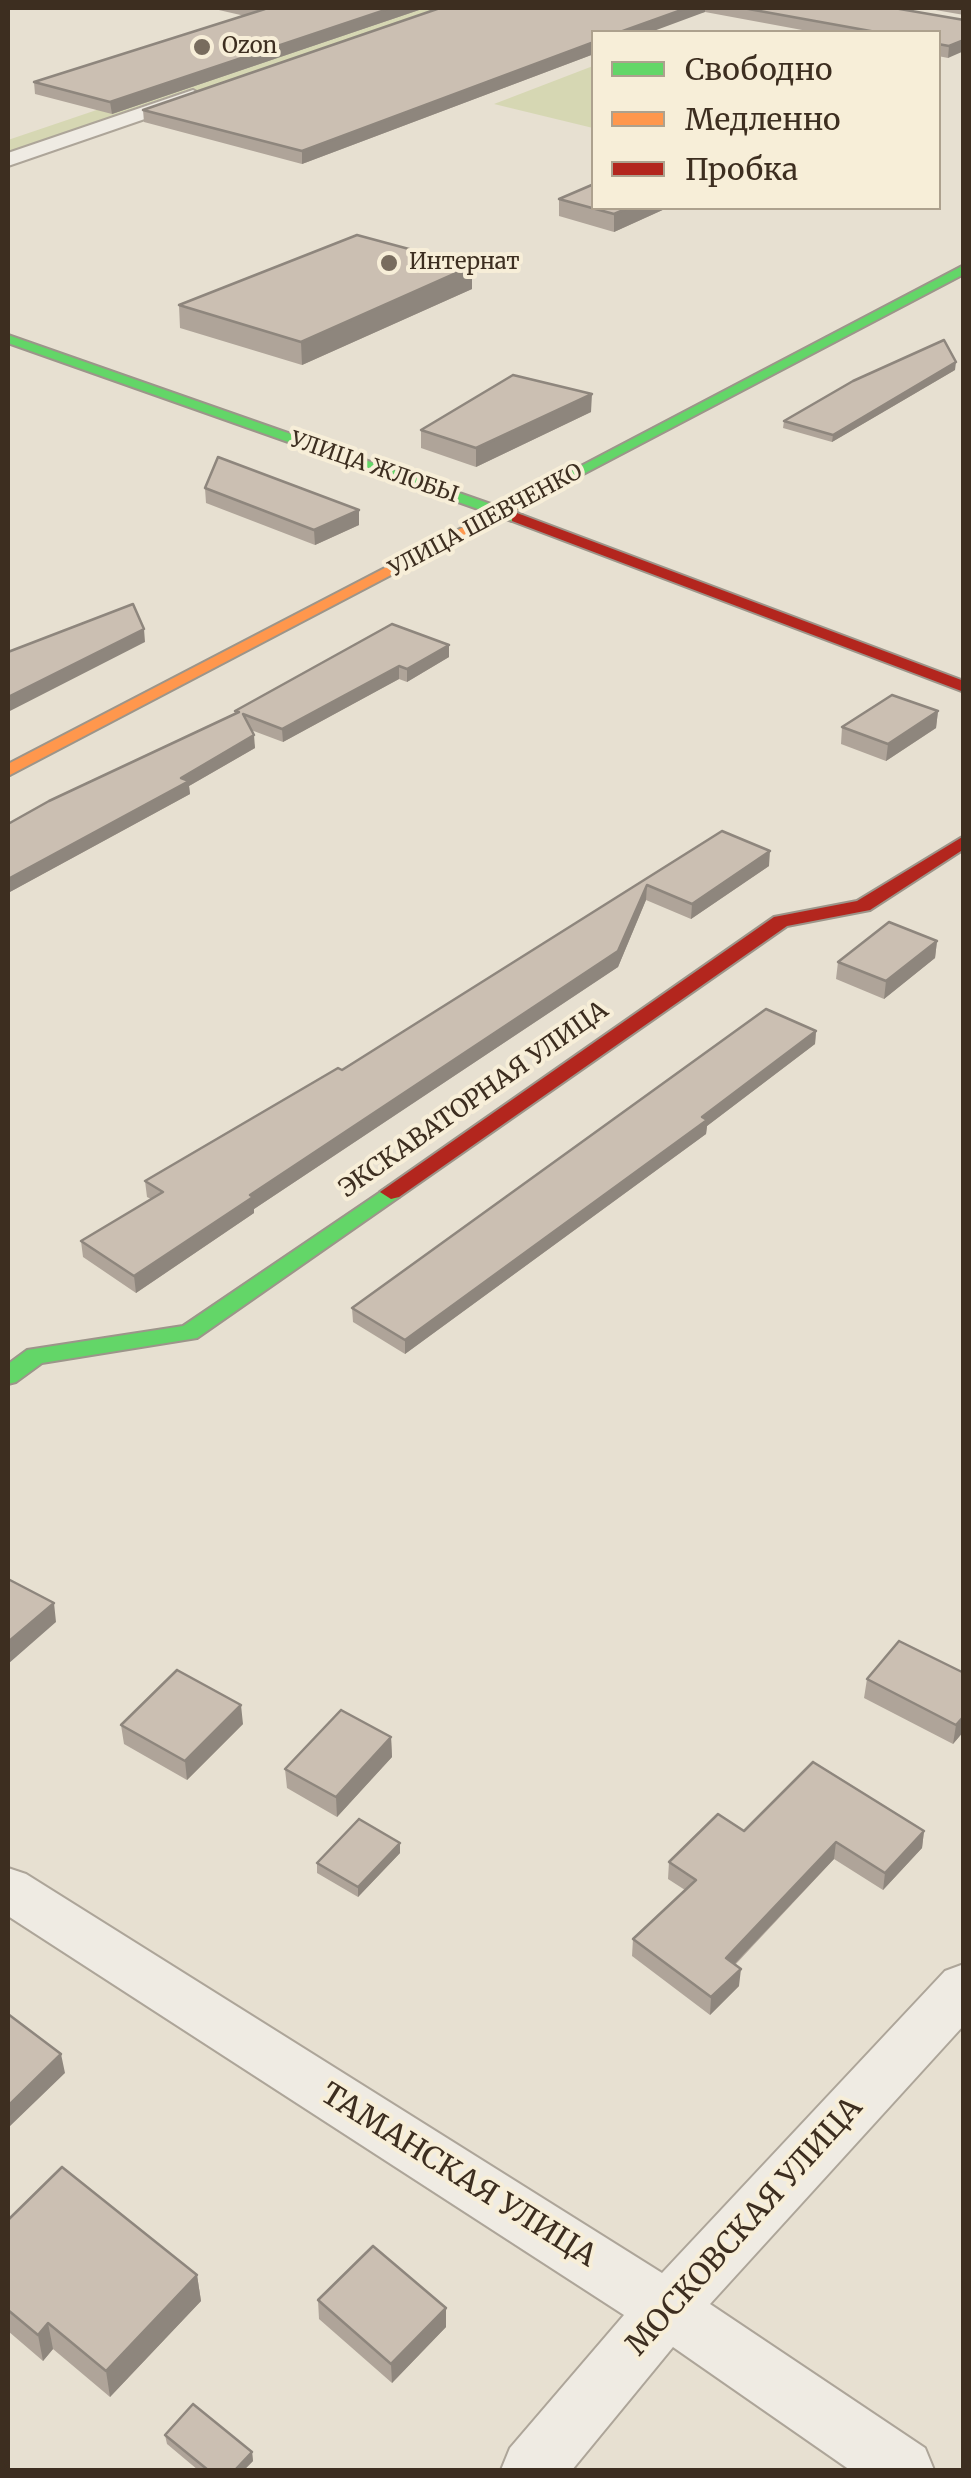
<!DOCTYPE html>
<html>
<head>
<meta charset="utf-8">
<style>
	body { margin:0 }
	#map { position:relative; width:971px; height:2478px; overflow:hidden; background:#e7e0d1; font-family:Merriweather,serif }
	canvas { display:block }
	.frame { position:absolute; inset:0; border:10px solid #3d2e20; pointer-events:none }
	.legend { position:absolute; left:591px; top:30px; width:350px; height:180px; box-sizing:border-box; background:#f7eed8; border:2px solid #ada18e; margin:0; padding:12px 18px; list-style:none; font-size:30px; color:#3d2e20 }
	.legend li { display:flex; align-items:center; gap:20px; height:50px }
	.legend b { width:50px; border:2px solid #ada18e }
</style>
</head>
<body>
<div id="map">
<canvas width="971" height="2478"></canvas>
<div class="frame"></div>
<ul class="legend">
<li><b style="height:12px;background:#63d668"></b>Свободно</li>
<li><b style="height:12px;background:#ff974d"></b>Медленно</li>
<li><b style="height:12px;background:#b3261e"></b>Пробка</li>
</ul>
</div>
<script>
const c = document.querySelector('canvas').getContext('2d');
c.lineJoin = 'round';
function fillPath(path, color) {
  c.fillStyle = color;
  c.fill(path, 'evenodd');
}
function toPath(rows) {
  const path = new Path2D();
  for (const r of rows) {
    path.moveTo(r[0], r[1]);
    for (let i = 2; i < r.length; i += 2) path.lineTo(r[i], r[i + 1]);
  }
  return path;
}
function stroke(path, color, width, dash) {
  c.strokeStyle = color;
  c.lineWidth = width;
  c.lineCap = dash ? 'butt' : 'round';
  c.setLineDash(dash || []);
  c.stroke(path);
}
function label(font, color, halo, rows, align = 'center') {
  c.font = font + ' Merriweather,serif';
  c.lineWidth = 8;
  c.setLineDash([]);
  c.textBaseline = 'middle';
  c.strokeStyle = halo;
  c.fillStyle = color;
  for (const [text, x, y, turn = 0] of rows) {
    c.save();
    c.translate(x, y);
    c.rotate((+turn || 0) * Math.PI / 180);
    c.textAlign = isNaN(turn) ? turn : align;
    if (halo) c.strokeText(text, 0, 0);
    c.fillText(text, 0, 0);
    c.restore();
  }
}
fillPath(toPath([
	[398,8,448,8,8,162,8,140],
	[593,66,593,128,494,104]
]), '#d6d7b3');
const street = toPath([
	[193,90,203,96,200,100,8,166,8,153,193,90],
	[8,1868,26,1874,662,2273,945,1971,964,1964,964,2025,710,2304,925,2448,934,2470,850,2470,673,2347,572,2470,501,2470,510,2448,624,2315,8,1916,8,1868]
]);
const fast = toPath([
	[964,265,964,274,532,501,520,498,964,265],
	[8,335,522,515,525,518,512,521,8,343,8,335],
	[391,1185,399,1187,402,1192,399,1197,197,1338,42,1363,16,1382,8,1384,8,1364,27,1350,183,1326,391,1185]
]);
const slow = toPath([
	[527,494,532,495,532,501,8,776,8,764,527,494]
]);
const jam = toPath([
	[517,513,964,681,964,692,512,521,512,515,517,513],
	[964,836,964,849,870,910,787,926,399,1197,391,1199,380,1192,774,917,857,901,964,836]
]);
stroke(street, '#ada599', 4);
stroke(fast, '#9c958a', 4);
stroke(slow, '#9c958a', 4);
stroke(jam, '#9c958a', 4);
fillPath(street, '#efebe3');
fillPath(fast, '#63d668');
fillPath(slow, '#ff974d');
fillPath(jam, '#b3261e');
fillPath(toPath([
	[210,8,425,8,112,114,35,94,34,82,245,16],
	[440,8,894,8,964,20,948,58,938,56,938,32,813,32,705,12,594,32,594,54,302,164,144,122,143,110],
	[924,8,964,8,964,15],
	[559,199,594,208,667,208,614,232,559,216],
	[472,266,472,289,302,365,180,328,179,305],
	[955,370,832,442,783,428,784,421],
	[591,412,476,467,421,448,421,430],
	[205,488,359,525,315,545,206,503],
	[449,645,449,657,407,682,399,679,283,742,251,730,255,748,189,786,190,794,8,893,8,824,236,714,235,711],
	[938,711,936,728,886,761,841,744,842,727],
	[722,831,769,866,691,919,646,900,618,967,254,1209,254,1213,136,1293,83,1257,81,1241,151,1199,147,1197,145,1181,342,1070],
	[937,941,935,958,884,999,836,979,838,962],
	[816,1031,815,1044,707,1126,706,1134,405,1354,353,1322,352,1308],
	[964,1673,964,1731,953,1744,864,1698,867,1679],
	[243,1724,187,1780,124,1744,121,1725],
	[391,1737,392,1757,337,1817,287,1788,285,1769],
	[744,1831,924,1831,922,1848,883,1890,834,1859,735,1965,739,1986,710,2015,632,1956,633,1939,685,1890,668,1879,669,1862],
	[400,1843,400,1853,358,1897,317,1873,317,1863],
	[8,2220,197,2275,201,2301,110,2397,53,2349,43,2361,8,2331],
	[318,2300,446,2308,446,2327,392,2383,319,2319],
	[165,2435,252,2452,253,2461,244,2470,198,2470,167,2444]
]), '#afa499');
fillPath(toPath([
	[391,8,425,8,112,114,110,102],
	[687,8,705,8,705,12,651,32,620,32],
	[964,40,964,51,948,58,949,46],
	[594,42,594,54,302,164,302,151],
	[628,208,667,208,614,232,614,214],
	[472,266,472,289,302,365,301,342],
	[956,362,955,370,832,442,833,435],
	[592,394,591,412,476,467,476,448],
	[359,510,359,525,315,545,314,530],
	[144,629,145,642,8,712,8,697],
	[449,645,449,657,407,682,407,669],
	[399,666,399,679,283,742,282,729],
	[938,711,936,728,886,761,888,744],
	[254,735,255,748,189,786,190,794,8,893,8,879],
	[770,851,769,866,691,919,692,904],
	[647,885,646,900,618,967,254,1209,254,1213,136,1293,134,1276,250,1195],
	[937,941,935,958,884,999,886,981],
	[816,1031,815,1044,707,1126,706,1134,405,1354,405,1340],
	[54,1603,56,1622,8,1664,8,1642],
	[241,1705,243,1724,187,1780,185,1761],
	[964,1716,964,1731,953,1744,956,1725],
	[391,1737,392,1757,337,1817,336,1797],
	[924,1831,922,1848,883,1890,885,1873],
	[836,1842,834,1859,724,1975,726,1958],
	[400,1843,400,1853,358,1897,358,1887],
	[741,1969,739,1986,710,2015,711,1997],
	[61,2054,65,2073,8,2128,8,2106],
	[197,2275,201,2301,110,2397,106,2371],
	[446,2308,446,2327,392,2383,391,2364],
	[48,2323,53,2349,43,2361,38,2335],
	[252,2452,253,2461,244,2470,235,2470]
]), '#8e867d');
const building = toPath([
	[258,8,391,8,110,102,34,82,265,9,258,8],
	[440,8,687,8,620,32,594,32,594,42,302,151,143,110,440,8],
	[743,8,894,8,964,20,964,40,949,46,938,44,938,32,876,32,743,8],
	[594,184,594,208,628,208,614,214,559,199,594,184],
	[357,235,472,266,301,342,179,305,357,235],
	[944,340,956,362,833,435,784,421,853,381,944,340],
	[513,375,592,394,476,448,421,430,513,375],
	[218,457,359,510,314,530,205,488,218,457],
	[133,604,144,629,8,697,8,652,133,604],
	[392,624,449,645,407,669,399,666,282,729,243,714,254,735,181,778,189,781,8,879,8,824,49,801,239,712,235,711,392,624],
	[892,695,938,711,888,744,842,727,892,695],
	[722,831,770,851,692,904,647,885,618,951,250,1195,253,1197,134,1276,81,1241,163,1192,145,1181,338,1068,342,1070,722,831],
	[889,922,937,941,886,981,838,962,889,922],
	[766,1009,816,1031,702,1117,707,1120,405,1340,352,1308,766,1009],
	[8,1579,54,1603,8,1642,8,1579],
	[899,1641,964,1673,964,1716,956,1725,867,1679,899,1641],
	[177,1670,241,1705,185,1761,121,1725,177,1670],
	[341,1710,391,1737,336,1797,285,1769,341,1710],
	[813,1762,924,1831,885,1873,836,1842,726,1958,741,1969,711,1997,633,1939,696,1880,669,1862,718,1814,744,1831,813,1762],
	[359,1819,400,1843,358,1887,317,1863,359,1819],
	[8,2014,61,2054,8,2106,8,2014],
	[62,2167,197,2275,106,2371,48,2323,38,2335,8,2310,8,2220,62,2167],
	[373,2246,446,2308,391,2364,318,2300,373,2246],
	[193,2404,252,2452,235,2470,208,2470,165,2435,193,2404]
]);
fillPath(building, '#cbbfb2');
stroke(building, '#8e867d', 2.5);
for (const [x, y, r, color] of [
	[202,47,10,"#786c5e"],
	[389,263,10,"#786c5e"]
]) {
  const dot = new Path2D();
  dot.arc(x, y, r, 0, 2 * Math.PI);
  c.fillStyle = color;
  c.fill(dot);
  stroke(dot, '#f7eed8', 4);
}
label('22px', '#3d2e20', '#f7eed8', [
	["Ozon",222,47],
	["Интернат",409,263]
], 'left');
label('22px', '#3d2e20', '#f7eed8', [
	["УЛИЦА ЖЛОБЫ",374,468,19],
	["УЛИЦА ШЕВЧЕНКО",486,521,-28]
]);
label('25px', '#3d2e20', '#f7eed8', [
	["ЭКСКАВАТОРНАЯ УЛИЦА",474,1100,-35]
]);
label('30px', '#3d2e20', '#f7eed8', [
	["ТАМАНСКАЯ УЛИЦА",458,2176,32],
	["МОСКОВСКАЯ УЛИЦА",745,2227,-48]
]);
</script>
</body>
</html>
